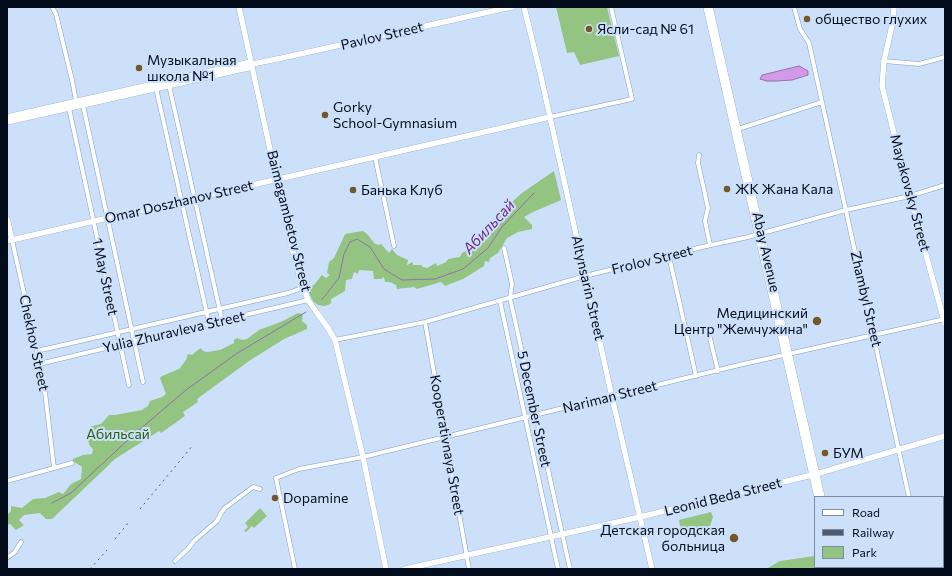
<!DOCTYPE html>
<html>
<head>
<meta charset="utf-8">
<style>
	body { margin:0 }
	#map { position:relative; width:952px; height:576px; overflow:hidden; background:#cde0fa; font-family:Commissioner,sans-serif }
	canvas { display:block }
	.frame { position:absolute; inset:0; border:8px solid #030c1a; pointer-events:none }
	.legend { position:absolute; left:814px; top:496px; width:130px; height:72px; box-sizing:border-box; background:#cde0fa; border:1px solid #7c8ba0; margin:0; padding:5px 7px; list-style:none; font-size:12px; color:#030c1a }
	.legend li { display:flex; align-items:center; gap:8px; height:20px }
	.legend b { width:20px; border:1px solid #7c8ba0 }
</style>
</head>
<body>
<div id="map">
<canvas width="952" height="576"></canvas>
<div class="frame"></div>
<ul class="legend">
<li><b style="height:5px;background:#fff"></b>Road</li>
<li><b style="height:5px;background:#4f5c6e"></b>Railway</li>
<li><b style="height:11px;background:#93c481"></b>Park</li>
</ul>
</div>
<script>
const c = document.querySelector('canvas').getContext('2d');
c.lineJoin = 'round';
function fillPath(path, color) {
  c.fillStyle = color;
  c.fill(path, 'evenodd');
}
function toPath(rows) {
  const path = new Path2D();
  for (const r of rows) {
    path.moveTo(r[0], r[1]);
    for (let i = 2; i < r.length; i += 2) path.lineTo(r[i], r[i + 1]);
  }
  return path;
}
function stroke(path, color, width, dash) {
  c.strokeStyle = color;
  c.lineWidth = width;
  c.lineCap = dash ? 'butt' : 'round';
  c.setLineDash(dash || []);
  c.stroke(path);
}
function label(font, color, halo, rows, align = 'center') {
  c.font = font + ' Commissioner,sans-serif';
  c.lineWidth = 4;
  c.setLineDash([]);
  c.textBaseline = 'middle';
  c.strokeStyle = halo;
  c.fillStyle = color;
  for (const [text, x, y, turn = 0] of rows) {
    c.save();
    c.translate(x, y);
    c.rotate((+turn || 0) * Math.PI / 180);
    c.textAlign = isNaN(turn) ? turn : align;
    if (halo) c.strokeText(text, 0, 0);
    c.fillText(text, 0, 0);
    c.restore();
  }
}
fillPath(toPath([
	[556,7,607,7,619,56,580,65,574,52,567,53],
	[420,31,422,33,391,40,392,38],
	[554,171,561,200,533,212,524,217,532,225,532,229,518,232,507,238,498,253,490,258,489,262,485,261,484,266,463,279,445,286,441,282,417,289,414,287,397,289,396,285,390,282,385,282,384,277,381,279,374,279,373,271,359,270,358,274,354,272,352,279,346,280,345,291,331,299,331,303,328,305,324,306,318,305,313,301,309,293,309,287,314,285,322,275,326,278,330,275,327,273,329,262,334,258,345,234,356,232,363,231,367,234,375,244,379,245,381,244,389,253,392,249,397,255,408,260,407,265,413,262,413,265,421,265,423,267,427,268,436,263,437,266,446,262,448,259,460,257,462,253,486,239,486,236,491,232,495,226,495,218,503,210,522,193],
	[298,313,303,314,302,321,307,325,307,329,284,339,249,361,197,399,198,402,183,412,185,416,161,433,159,431,115,459,52,519,46,519,40,513,24,515,19,520,24,525,16,530,10,524,7,525,7,515,11,511,11,506,22,508,33,499,45,498,59,492,63,494,71,484,81,479,82,467,73,461,73,459,83,455,92,454,93,449,90,446,88,441,89,428,92,426,101,424,109,415,115,415,142,410,148,406,150,401,162,397,166,394,160,378,162,376,179,369,186,360,188,354,192,355,198,350,201,348,203,351,207,352,220,350,234,343,234,340,237,338,242,340,247,339,259,330,283,321],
	[260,508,267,516,254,528,252,526,246,532,244,531,248,527,245,523],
	[711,512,713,517,710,526,704,532,695,535,687,532,680,526,679,520],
	[815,556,815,567,819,567,819,569,766,569,780,561]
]), '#93c481');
const water = toPath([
	[799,66,808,71,808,75,792,80,776,81,767,81,760,79,762,75,799,66]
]);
fillPath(water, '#d39ae7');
stroke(water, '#956faa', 1);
stroke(toPath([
	[321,300,325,296,339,278,344,254,350,242,357,239,370,247,384,269,402,280,435,279,463,269,488,248,502,227,534,193],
	[52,503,71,493,132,436,186,390,236,354,306,312]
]), '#956faa', 1);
const street = toPath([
	[52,7,56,14,72,80,76,101,83,105,143,382],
	[794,7,800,29,809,43,909,497],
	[884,61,919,64,945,57],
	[169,85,222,320],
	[156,88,209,323],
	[70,107,69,108,129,385],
	[550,117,632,99,611,7],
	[738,129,822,102],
	[699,155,698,163,708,208,705,221,710,245],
	[375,157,394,246],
	[12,240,37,351,45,392,54,468],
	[504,248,512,284,510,298,570,569],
	[669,256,696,376],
	[500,301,558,569],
	[425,322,469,569],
	[708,330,718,371],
	[335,340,425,322,585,276,702,247,748,237,846,210,910,196,945,185],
	[37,351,288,293,304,287],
	[39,364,308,300],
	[7,481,72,463],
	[943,554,945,554],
	[7,558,15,552,21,542],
	[175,561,188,549,194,541,217,521,221,513,225,508,253,487,260,489],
	[924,567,924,569],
	[295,569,276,478,299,469,363,457,739,365,945,319],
	[853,569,868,567]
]);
const secondary = toPath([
	[239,7,288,232,299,275,308,300,317,313,328,328,335,340,363,457,386,569],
	[524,7,540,72,612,397,652,569],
	[706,7,817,497],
	[710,7,822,497],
	[894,7,893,21,884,61,882,86,910,196,945,324],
	[252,64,282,58,511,7],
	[7,117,251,62],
	[7,122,252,67],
	[7,219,12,240],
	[7,241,550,117],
	[833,567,833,569],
	[838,567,838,569],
	[405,569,640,517,816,474,945,436]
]);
stroke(street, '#7f9bc4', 5);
stroke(secondary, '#7f9bc4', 6);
stroke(street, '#fff', 4);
stroke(secondary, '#fff', 5.5);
stroke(toPath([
	[140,509,193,445],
	[115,539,128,523],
	[90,569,107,550]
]), '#4f5c6e', 1, [2, 4]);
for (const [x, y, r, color] of [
	[807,19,4,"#74582b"],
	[589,29,4,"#74582b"],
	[139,68,4,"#74582b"],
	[325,115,4,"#74582b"],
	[727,189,4,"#74582b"],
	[353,190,4,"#74582b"],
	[817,321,5,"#74582b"],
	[825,453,4,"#74582b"],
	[275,498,4,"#74582b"],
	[734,538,5,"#74582b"]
]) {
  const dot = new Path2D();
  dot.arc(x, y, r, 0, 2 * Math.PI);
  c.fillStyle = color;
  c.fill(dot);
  stroke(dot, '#cde0fa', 1.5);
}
label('14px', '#030c1a', '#cde0fa', [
	["общество глухих",815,19],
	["Ясли-сад № 61",597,29],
	["Музыкальная",147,60],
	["школа №1",147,76],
	["Gorky",333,107],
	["School-Gymnasium",333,123],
	["ЖК Жана Кала",735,189],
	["Банька Клуб",361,190],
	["Медицинский",808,313,"right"],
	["Центр \"Жемчужина\"",808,329,"right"],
	["БУМ",833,453],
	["Dopamine",283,498],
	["Детская городская",725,530,"right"],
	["больница",725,546,"right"]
], 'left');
label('14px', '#030c1a', '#cde0fa', [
	["Pavlov Street",382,36,-13],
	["Mayakovsky Street",910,193,75],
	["Omar Doszhanov Street",179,202,-13],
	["Baimagambetov Street",289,221,76],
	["Abay Avenue",766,252,77],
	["Frolov Street",652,260,-14],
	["1 May Street",105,277,78],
	["Altynsarin Street",588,288,77],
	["Zhambyl Street",866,299,77],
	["Yulia Zhuravleva Street",174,332,-13],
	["Chekhov Street",34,343,78],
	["Nariman Street",610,397,-14],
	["5 December Street",534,409,78],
	["Kooperativnaya Street",447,445,80],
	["Leonid Beda Street",723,497,-14]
]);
label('14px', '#295e0b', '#cde0fa', [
	["Абильсай",118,434]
]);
label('italic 15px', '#6c2781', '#cde0fa', [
	["Абильсай",489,227,-47]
]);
</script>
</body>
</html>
